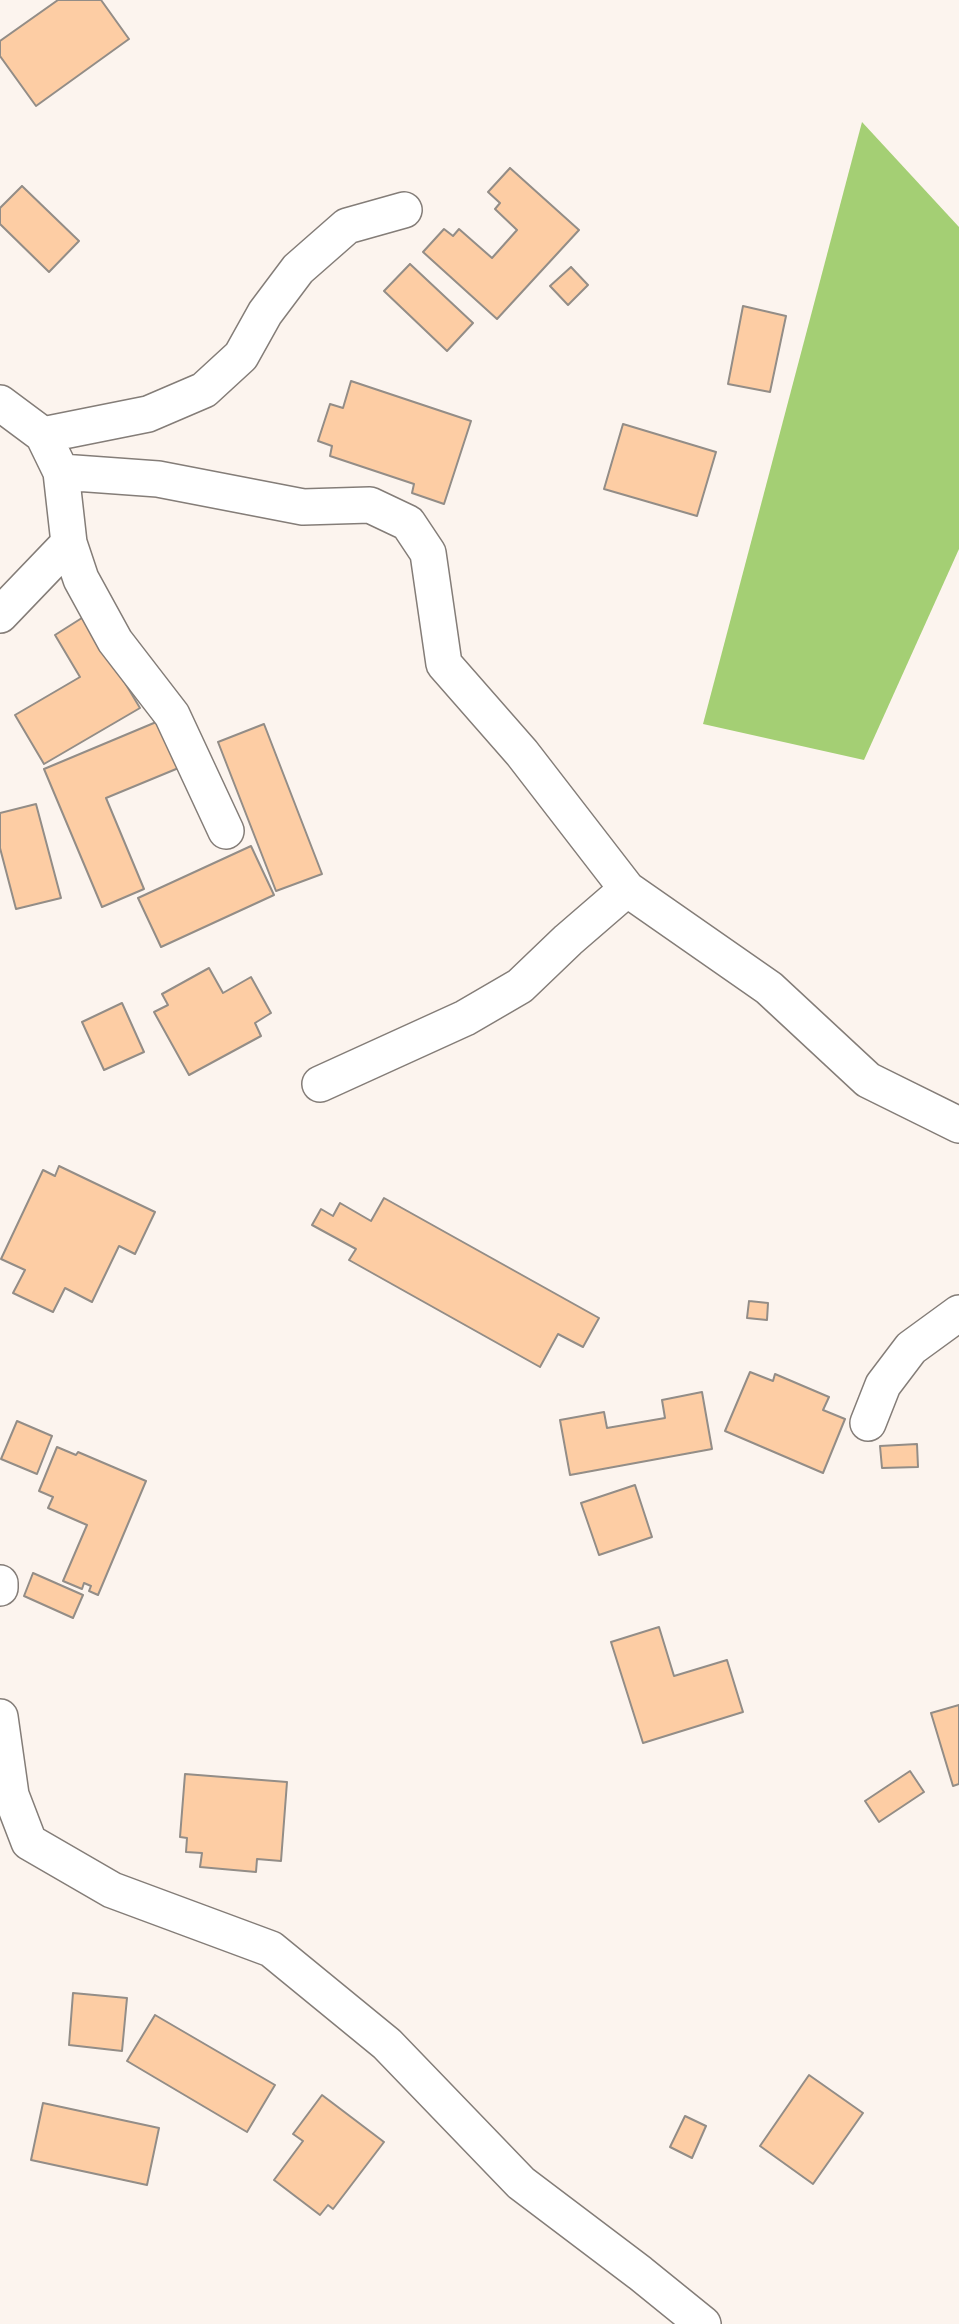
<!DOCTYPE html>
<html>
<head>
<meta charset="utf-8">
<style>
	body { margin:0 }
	canvas { display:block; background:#fcf4ee }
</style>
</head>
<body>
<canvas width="959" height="2324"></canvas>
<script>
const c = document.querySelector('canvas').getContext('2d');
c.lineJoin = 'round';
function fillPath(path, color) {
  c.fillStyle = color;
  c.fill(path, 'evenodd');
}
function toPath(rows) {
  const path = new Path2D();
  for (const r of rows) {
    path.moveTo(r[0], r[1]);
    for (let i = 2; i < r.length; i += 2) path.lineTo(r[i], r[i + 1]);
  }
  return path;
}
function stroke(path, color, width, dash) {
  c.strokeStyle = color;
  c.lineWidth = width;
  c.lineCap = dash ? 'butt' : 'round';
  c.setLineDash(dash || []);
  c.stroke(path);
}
fillPath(toPath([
	[862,122,959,227,959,549,864,760,703,724]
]), '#a4cf74');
const building = toPath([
	[58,0,101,0,129,39,36,106,0,56,0,41,58,0],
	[510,168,579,230,497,319,423,252,444,229,453,236,459,229,492,258,517,230,495,209,500,203,488,192,510,168],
	[22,186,79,241,49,272,0,224,0,208,22,186],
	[410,264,473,323,447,351,384,291,410,264],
	[571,267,588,285,568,305,550,286,571,267],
	[743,306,786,316,770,392,728,384,743,306],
	[351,381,471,421,444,504,412,493,414,484,330,456,332,446,318,441,330,404,343,408,351,381],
	[623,424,716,452,697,516,604,489,623,424],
	[85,616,140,708,44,764,15,715,80,677,55,635,85,616],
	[161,720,181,767,106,798,144,889,102,907,44,769,161,720],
	[264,724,322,874,276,891,218,742,264,724],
	[36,804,61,898,16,909,0,848,0,813,36,804],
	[251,846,274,895,161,947,138,898,251,846],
	[209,968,223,993,251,977,271,1013,255,1023,261,1036,189,1075,154,1012,168,1005,162,994,209,968],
	[122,1003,144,1052,104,1070,82,1022,122,1003],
	[59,1166,155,1212,135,1254,119,1246,92,1302,65,1288,53,1312,13,1293,25,1270,1,1259,43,1170,55,1176,59,1166],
	[384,1198,599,1318,583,1347,558,1334,540,1367,349,1260,356,1249,312,1225,321,1209,333,1216,340,1203,371,1221,384,1198],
	[749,1301,768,1303,767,1320,747,1318,749,1301],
	[750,1372,773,1381,775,1374,829,1397,823,1410,845,1419,823,1473,725,1431,750,1372],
	[702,1392,712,1449,570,1475,560,1420,604,1412,607,1428,665,1418,662,1400,702,1392],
	[17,1421,52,1436,37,1474,1,1459,17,1421],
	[917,1444,918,1467,882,1468,880,1446,917,1444],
	[57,1447,76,1455,78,1452,146,1481,98,1595,89,1591,91,1586,84,1583,82,1589,63,1581,87,1525,48,1508,53,1497,39,1491,57,1447],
	[635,1485,652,1537,599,1555,581,1503,635,1485],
	[33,1573,83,1595,73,1618,24,1596,33,1573],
	[659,1627,674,1676,727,1660,743,1712,643,1743,611,1642,659,1627],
	[959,1705,959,1784,953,1786,931,1713,959,1705],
	[910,1771,924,1792,879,1822,865,1801,910,1771],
	[185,1774,287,1782,281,1861,257,1859,256,1872,200,1867,202,1853,186,1852,187,1838,180,1837,185,1774],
	[73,1993,127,1998,122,2051,69,2045,73,1993],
	[155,2015,275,2085,247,2132,127,2061,155,2015],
	[809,2075,863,2113,813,2184,760,2146,809,2075],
	[322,2095,384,2142,333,2209,328,2205,320,2215,274,2180,303,2141,293,2134,322,2095],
	[43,2103,159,2128,147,2185,31,2160,43,2103],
	[685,2116,706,2126,692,2158,670,2147,685,2116]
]);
fillPath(building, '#fdcda4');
stroke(building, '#938d87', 2);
const minor = toPath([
	[0,403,43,435,61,472,69,543,0,615],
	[43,435,148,414,204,390,241,356,265,313,298,269,347,226,404,210],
	[61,472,158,479,303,507,370,505,408,523,428,553,444,664,522,753,627,889,769,988,868,1080,959,1125],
	[69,543,81,579,115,641,172,715,226,831],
	[320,1084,465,1018,520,986,568,940,627,889],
	[868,1423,883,1385,911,1348,959,1313],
	[0,1583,0,1588],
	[0,1717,11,1795,29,1842,112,1890,271,1949,387,2044,521,2183,640,2273,703,2324]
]);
stroke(minor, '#847d78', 38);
stroke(minor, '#fff', 35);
</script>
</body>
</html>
